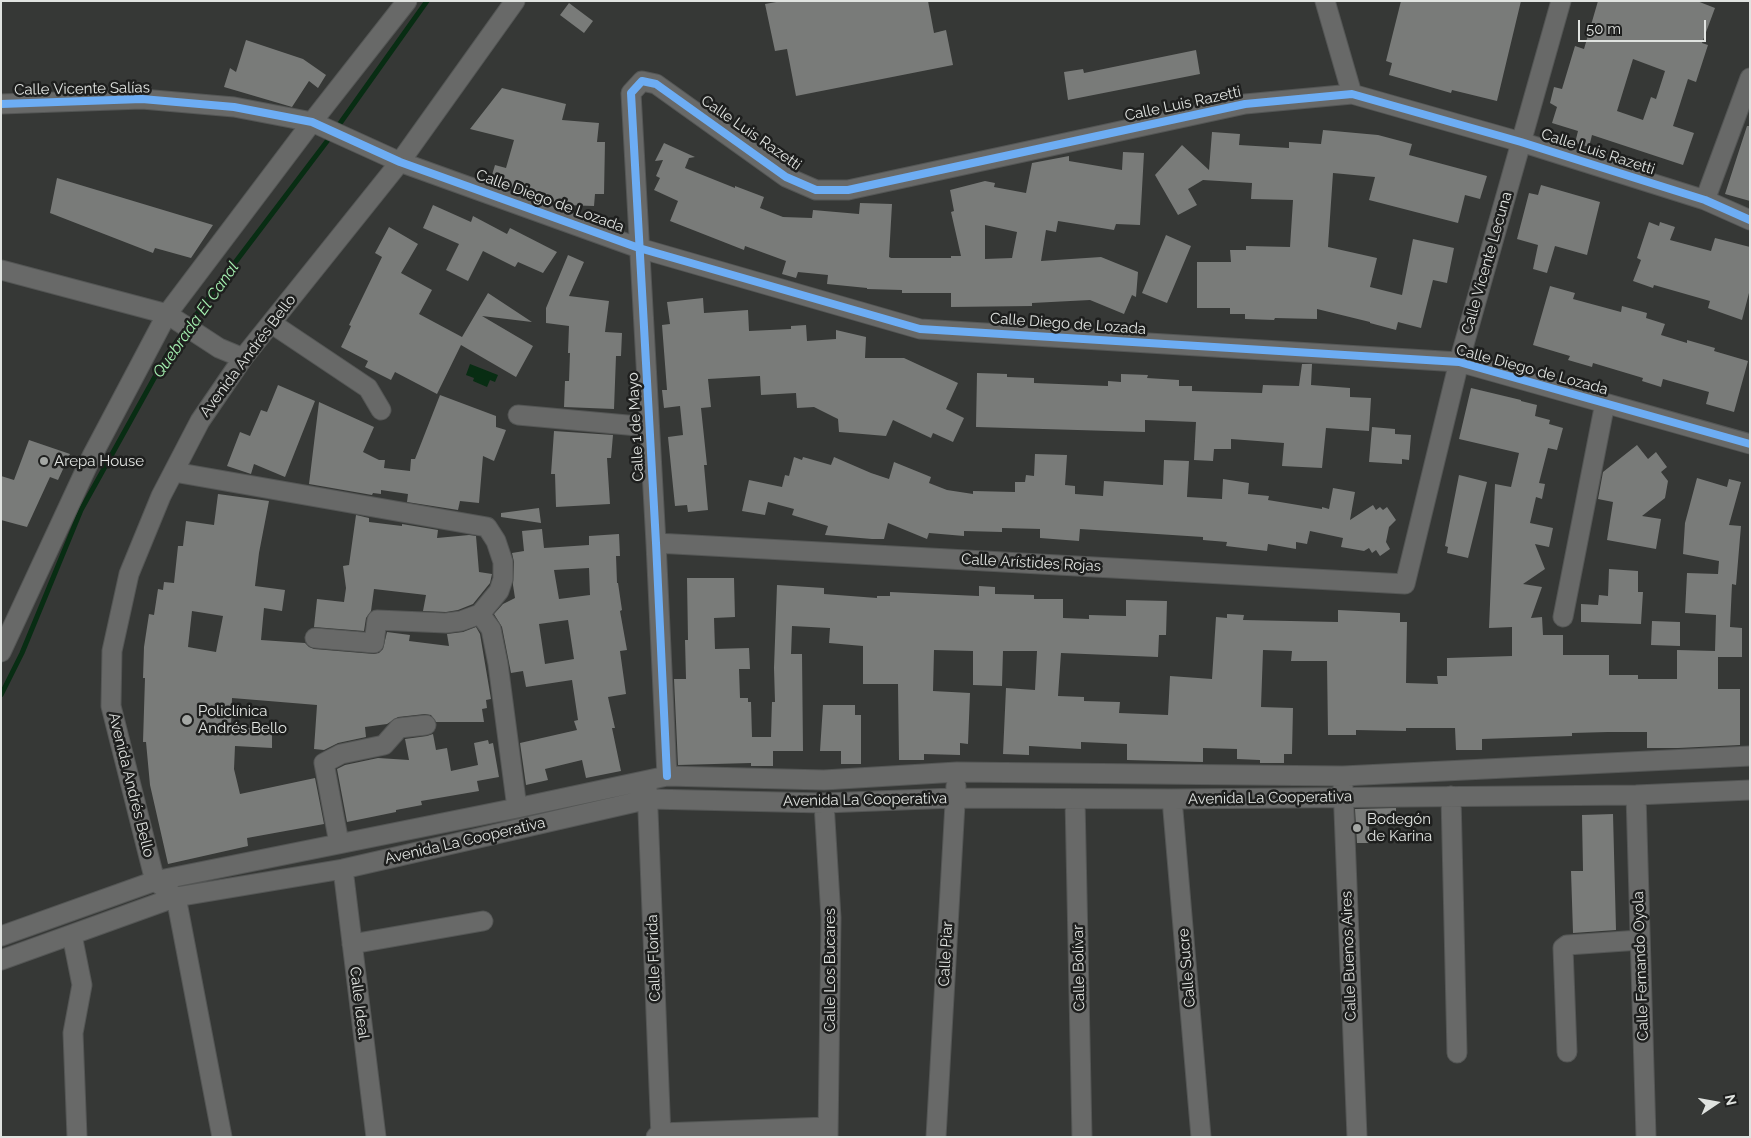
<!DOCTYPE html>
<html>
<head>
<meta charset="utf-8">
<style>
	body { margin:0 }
	#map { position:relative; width:1751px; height:1138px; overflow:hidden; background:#363836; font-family:Raleway,sans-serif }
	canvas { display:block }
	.frame { position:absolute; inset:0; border:2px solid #e0e3e0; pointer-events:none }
	.north { position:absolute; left:1691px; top:1078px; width:50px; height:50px; -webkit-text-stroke:4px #1e1f1e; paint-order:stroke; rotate:78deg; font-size:14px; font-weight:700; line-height:20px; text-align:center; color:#e0e3e0 }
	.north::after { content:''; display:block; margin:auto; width:18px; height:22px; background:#e0e3e0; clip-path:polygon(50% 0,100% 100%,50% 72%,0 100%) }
	.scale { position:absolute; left:1578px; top:20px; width:128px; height:22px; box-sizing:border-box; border:2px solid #e0e3e0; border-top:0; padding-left:6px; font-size:15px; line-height:18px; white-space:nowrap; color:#e0e3e0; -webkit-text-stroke:4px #1e1f1e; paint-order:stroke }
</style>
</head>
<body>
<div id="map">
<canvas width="1751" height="1138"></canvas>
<div class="frame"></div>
<div class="north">N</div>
<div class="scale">50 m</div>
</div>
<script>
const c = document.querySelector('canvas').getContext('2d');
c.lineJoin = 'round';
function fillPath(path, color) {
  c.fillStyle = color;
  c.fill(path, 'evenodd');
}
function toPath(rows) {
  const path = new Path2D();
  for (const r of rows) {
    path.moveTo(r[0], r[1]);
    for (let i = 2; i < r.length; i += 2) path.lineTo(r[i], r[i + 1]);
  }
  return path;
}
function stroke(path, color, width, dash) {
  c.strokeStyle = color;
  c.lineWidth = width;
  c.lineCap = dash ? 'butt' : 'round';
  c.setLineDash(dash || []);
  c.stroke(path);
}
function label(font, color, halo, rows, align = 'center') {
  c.font = font + ' Raleway,sans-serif';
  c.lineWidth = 5;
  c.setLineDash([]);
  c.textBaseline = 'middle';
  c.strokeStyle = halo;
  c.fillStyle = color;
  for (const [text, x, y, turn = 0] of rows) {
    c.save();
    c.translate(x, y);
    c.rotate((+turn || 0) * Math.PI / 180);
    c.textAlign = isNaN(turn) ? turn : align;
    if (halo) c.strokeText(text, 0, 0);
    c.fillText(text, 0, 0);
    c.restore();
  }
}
fillPath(toPath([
	[470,364,498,375,495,382,490,380,487,387,473,381,474,378,466,375]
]), '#082d13');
stroke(toPath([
	[336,129,427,1],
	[1,695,22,653,81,510,167,355,218,285,331,136]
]), '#082d13', 5);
fillPath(toPath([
	[782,1,928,1,934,33,946,30,953,65,796,96,787,49,775,51,765,4],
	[1401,1,1521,1,1497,101,1452,90,1451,93,1389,75,1392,63,1386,61],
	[1598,1,1697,1,1715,8,1702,43,1708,45,1696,82,1688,79,1673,126,1694,133,1683,165,1592,135,1589,147,1575,143,1578,131,1552,123,1557,107,1550,103,1554,87,1562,89,1575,46,1584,49],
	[1633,59,1665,71,1656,99,1651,97,1643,120,1617,111],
	[569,3,593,21,584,33,560,15],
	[246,40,303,59,326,75,318,88,309,81,292,107,224,87,230,68,236,72],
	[1196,50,1200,74,1068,100,1064,72,1083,69,1084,73],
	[502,88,566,104,562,120,599,123,597,142,605,142,604,194,595,194,594,206,563,205,538,198,539,195,490,182,495,165,506,168,514,140,470,129],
	[1747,126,1750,126,1750,201,1725,194],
	[1323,130,1378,135,1412,144,1409,155,1487,176,1480,199,1465,195,1458,223,1369,200,1375,177,1333,173,1328,247,1377,258,1370,287,1402,295,1413,239,1454,248,1447,283,1433,280,1421,328,1398,322,1396,330,1370,323,1370,322,1317,309,1317,319,1275,318,1274,320,1245,319,1245,314,1230,314,1230,308,1197,308,1197,262,1231,262,1230,250,1246,250,1246,246,1290,247,1293,200,1251,199,1252,183,1203,180,1188,189,1197,205,1178,215,1155,175,1182,145,1209,170,1212,132,1240,134,1239,145,1289,148,1289,142,1321,144],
	[664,143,695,157,689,158,685,168,735,188,735,186,764,197,760,208,783,217,812,218,813,210,859,214,860,203,892,204,889,257,891,258,951,258,951,256,961,256,951,212,954,211,950,190,985,181,995,183,994,187,1026,193,1032,163,1069,156,1069,161,1122,170,1123,152,1144,153,1140,225,1116,224,1114,230,1058,221,1056,232,1046,230,1041,261,1101,257,1138,272,1136,297,1132,295,1124,314,1090,300,1032,303,1032,306,951,307,951,293,902,293,902,290,867,289,867,288,827,284,828,275,798,272,796,278,782,274,786,261,745,246,744,250,670,221,678,201,654,190,660,178,656,176,663,160,655,161],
	[985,225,1017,232,1012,258,985,259],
	[57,178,213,225,191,258,155,248,153,253,50,213],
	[1541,185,1600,202,1587,255,1555,246,1547,273,1533,269,1538,245,1517,239,1529,193,1538,195],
	[433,205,471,222,473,216,507,234,510,228,557,252,543,273,518,262,515,267,483,251,468,281,446,270,459,244,423,228],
	[1649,222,1659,226,1660,222,1675,227,1670,240,1711,251,1715,238,1750,247,1750,289,1742,320,1708,308,1710,301,1654,285,1653,288,1633,281,1641,260,1637,258],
	[389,227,418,244,401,273,432,290,419,314,462,337,488,293,532,322,482,316,533,346,516,377,461,345,437,394,395,372,391,380,365,367,368,361,341,347,351,326,349,325,382,257,375,253],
	[1166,235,1191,246,1167,303,1142,293],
	[568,255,584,262,569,296,609,301,605,332,622,333,621,356,616,356,614,409,564,407,565,381,569,381,570,353,568,353,569,326,546,323,546,308],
	[1550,286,1575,293,1573,299,1621,312,1622,306,1647,313,1646,318,1665,324,1661,335,1687,343,1687,340,1715,348,1714,351,1748,361,1734,412,1706,404,1709,392,1663,379,1661,387,1642,381,1643,378,1593,363,1592,367,1568,360,1570,356,1533,345],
	[703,298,704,313,748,310,749,331,791,329,791,326,806,325,807,341,836,339,836,330,866,337,865,358,904,358,958,383,946,409,964,418,953,442,933,433,931,438,893,420,886,436,839,432,838,419,814,407,797,408,796,393,761,395,760,376,708,379,711,407,701,408,707,465,704,465,708,510,688,512,687,505,675,506,668,437,683,435,680,406,664,408,662,390,667,390,662,325,670,324,667,302],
	[1302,364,1312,364,1311,385,1350,388,1350,397,1371,398,1369,431,1326,428,1322,468,1282,466,1284,443,1231,439,1231,449,1214,449,1213,461,1194,460,1196,422,1145,420,1145,432,976,427,977,373,1007,374,1007,377,1034,378,1034,383,1108,386,1108,381,1121,382,1121,374,1148,375,1147,378,1179,380,1179,386,1192,386,1192,391,1262,393,1263,385,1299,386],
	[278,385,315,401,285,477,254,464,251,474,227,466,240,432,250,436,261,410,267,412],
	[1471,388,1521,400,1521,401,1537,405,1535,416,1550,420,1549,424,1563,428,1557,450,1548,448,1539,483,1545,484,1542,499,1536,497,1530,523,1553,528,1549,547,1535,544,1545,569,1523,584,1542,587,1531,618,1542,617,1543,635,1563,635,1563,655,1609,655,1609,675,1638,675,1638,679,1677,679,1677,650,1715,651,1716,615,1685,613,1687,573,1718,574,1719,561,1683,554,1685,523,1697,478,1727,487,1729,479,1741,482,1729,525,1741,526,1736,585,1732,584,1730,627,1742,628,1742,657,1718,657,1718,689,1740,689,1740,745,1678,748,1647,748,1647,732,1608,732,1572,733,1572,736,1482,739,1482,750,1456,750,1455,728,1406,728,1406,731,1356,730,1356,735,1328,735,1327,661,1291,661,1292,651,1263,650,1261,707,1293,708,1292,754,1284,754,1284,763,1260,763,1260,760,1237,759,1237,749,1203,748,1203,762,1127,760,1127,744,1081,742,1081,749,1029,746,1029,755,1003,754,1006,688,1035,690,1037,651,1003,651,1002,686,973,685,973,651,934,650,933,691,970,693,968,744,960,743,960,755,924,754,924,760,899,760,898,684,863,684,863,646,829,643,830,628,792,626,791,654,802,654,803,751,773,751,773,766,751,766,751,763,678,765,674,679,686,679,685,640,688,640,687,578,734,578,735,617,714,618,715,649,749,648,750,669,739,669,740,698,748,698,748,702,751,702,752,737,771,737,772,702,775,702,774,668,777,585,824,588,824,594,877,598,877,596,890,596,890,592,979,596,979,586,995,587,995,594,1034,595,1034,599,1063,599,1063,618,1089,619,1089,615,1126,616,1126,600,1167,601,1166,635,1159,635,1158,657,1061,653,1058,696,1084,697,1084,701,1120,702,1119,713,1168,715,1170,676,1212,679,1216,617,1227,618,1227,614,1244,615,1243,620,1338,622,1338,610,1400,613,1400,622,1407,622,1406,683,1438,684,1437,676,1447,676,1447,658,1512,656,1512,627,1489,628,1495,484,1511,487,1519,453,1459,439],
	[440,395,496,416,496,427,506,430,494,461,483,456,479,503,460,501,458,510,407,502,408,494,381,490,381,494,373,493,372,495,309,484,319,402,374,427,363,452,379,460,385,460,384,468,410,471,411,459,415,459],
	[1372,427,1395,429,1395,434,1411,435,1409,460,1402,459,1402,464,1369,462],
	[554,431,613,435,611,458,607,458,610,504,556,507,555,474,551,474],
	[29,440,70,454,58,480,50,477,27,527,1,520,1,476,14,480],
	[1637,445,1648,459,1656,452,1667,467,1661,472,1668,481,1665,498,1642,516,1661,519,1656,549,1607,540,1613,502,1598,499,1603,472],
	[1035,454,1067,455,1065,485,1075,486,1075,494,1103,496,1104,481,1163,485,1164,460,1189,461,1187,497,1222,499,1223,479,1249,483,1248,494,1269,496,1268,500,1322,509,1322,507,1329,509,1333,488,1355,492,1350,520,1373,505,1376,510,1380,507,1383,510,1387,507,1396,520,1389,527,1386,542,1390,549,1380,556,1376,550,1372,553,1369,548,1364,551,1341,547,1343,538,1310,531,1307,544,1296,542,1296,549,1268,544,1267,551,1226,546,1227,542,1203,540,1203,537,1080,529,1079,541,1040,538,1040,529,1002,528,1002,532,964,531,964,536,929,533,927,539,888,523,884,539,872,539,825,535,828,526,792,515,794,509,768,502,765,515,742,511,749,480,782,487,785,475,789,476,794,457,802,460,803,457,831,465,834,457,871,473,889,479,894,462,931,477,929,483,947,490,973,494,973,491,1015,492,1015,482,1025,482,1026,475,1034,476],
	[1459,475,1487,482,1468,558,1447,553,1448,547,1445,546],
	[218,494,269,501,259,553,255,586,285,590,282,611,264,608,261,640,305,643,309,647,314,649,374,654,379,653,383,649,387,632,410,635,409,641,449,646,447,634,463,632,476,627,480,634,491,699,486,700,487,708,482,709,484,722,436,722,431,715,425,714,398,717,387,724,365,727,366,737,338,743,324,750,314,749,317,705,232,698,231,727,272,729,272,748,235,746,234,769,240,794,315,778,324,824,247,838,248,846,168,864,150,785,146,742,143,742,145,678,143,678,144,647,149,614,154,615,158,589,163,590,164,582,174,583,178,546,183,546,186,521,214,525],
	[192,611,223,616,216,652,188,647],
	[539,508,541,523,501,517,501,513],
	[356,515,369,518,369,522,402,526,402,524,438,530,437,538,469,535,476,536,479,572,492,574,490,583,473,604,458,610,446,612,423,611,426,595,374,589,371,611,366,618,364,631,314,627,317,599,344,602,346,588,343,566,349,565],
	[542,529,544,548,589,545,589,536,619,534,620,556,616,556,617,583,618,583,622,610,620,611,627,650,620,651,626,694,608,697,615,728,612,728,621,771,586,778,582,760,545,769,548,780,526,785,520,743,577,730,574,721,578,720,572,680,526,687,523,671,511,673,502,627,494,614,503,604,515,598,513,585,514,562,512,553,524,551,522,531],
	[589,568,590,595,559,599,554,570],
	[568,620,574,659,545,664,539,624],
	[1609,569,1638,571,1638,592,1643,592,1641,624,1581,622,1581,604,1598,605,1599,595,1608,596],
	[1652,621,1680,622,1680,646,1651,645],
	[823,705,855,705,855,715,861,715,861,764,841,764,841,751,820,751],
	[433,734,436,750,447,748,451,771,478,765,474,743,488,740,489,744,493,743,499,777,477,781,479,791,421,801,422,805,396,810,396,812,347,822,337,769,345,765,378,758,409,760,405,739,427,736],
	[1396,808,1396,824,1369,826,1370,843,1357,843,1355,809],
	[1613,814,1616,930,1573,933,1571,871,1583,871,1582,815]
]), '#797b79');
const minor = toPath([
	[1325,1,1352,94],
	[1,104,142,99,234,107,312,122,400,162,639,248,920,329,1459,362,1750,444],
	[1705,200,1750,78],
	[1,270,167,314,219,348,243,358],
	[271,323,368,388,381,410],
	[518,415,649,427],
	[174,472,487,527,496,541,503,562,503,579,499,591,480,614,461,621,446,623,377,620,374,643,315,638],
	[656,543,1405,584,1459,362,1561,1],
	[480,614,491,629,498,664,517,808],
	[1563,617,1605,403],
	[1,652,92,456,167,314,312,122,407,1],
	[667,776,656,543,631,93,642,81,656,84,786,177,816,190,848,190,1245,104,1352,94,1521,142,1705,200,1750,220],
	[647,786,661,1137],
	[1343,786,1357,1137],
	[1636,795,1646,1137],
	[1451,796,1457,1053],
	[1075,799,1082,1137],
	[1172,799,1201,1137],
	[824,803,831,918,828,1137],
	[339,843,324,763,341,754,384,745,399,728,426,725],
	[343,869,376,1137],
	[72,935,82,985,73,1033,77,1137],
	[1,936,155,881,517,808,667,776,824,780,957,772,1343,776,1750,756],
	[352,944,483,921],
	[1,960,176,897,343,869,649,799,824,803,954,798,1172,799,1636,795,1750,790],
	[1567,1052,1563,948,1567,945,1640,940],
	[222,1137,176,897,155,881,111,706,112,651,129,574,161,496,200,421,243,358,400,162,515,1],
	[656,1137,660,1133,828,1127],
	[936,1137,956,786]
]);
stroke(minor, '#545655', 21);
stroke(minor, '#686968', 19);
stroke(toPath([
	[1,104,142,99,234,107,312,122,400,162,639,248,920,329,1459,362,1750,444],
	[667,776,656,543,631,93,642,81,656,84,786,177,816,190,848,190,1245,104,1352,94,1521,142,1705,200,1750,220]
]), '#6dadf4', 8);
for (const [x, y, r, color] of [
	[44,461,5,"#a4a7a4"],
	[187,720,6,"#a4a7a4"],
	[1357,828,5,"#a4a7a4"]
]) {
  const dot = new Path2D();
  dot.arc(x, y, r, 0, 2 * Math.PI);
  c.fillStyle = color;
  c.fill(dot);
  stroke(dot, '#1e1f1e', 2);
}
label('15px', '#e0e3e0', '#1e1f1e', [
	["Calle Vicente Salías",82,89,-1],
	["Calle Luis Razetti",1183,104,-12],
	["Calle Luis Razetti",751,133,35],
	["Calle Luis Razetti",1598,152,18],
	["Calle Diego de Lozada",550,201,20],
	["Calle Vicente Lecuna",1487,263,-74],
	["Calle Diego de Lozada",1068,324,4],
	["Avenida Andrés Bello",248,356,-53],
	["Calle Diego de Lozada",1532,370,15],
	["Calle 1 de Mayo",636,427,-93],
	["Calle Arístides Rojas",1031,563,3],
	["Avenida Andrés Bello",131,785,76],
	["Avenida La Cooperativa",1270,798,-1],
	["Avenida La Cooperativa",865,800,-1],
	["Avenida La Cooperativa",465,841,-13],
	["Calle Piar",946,954,-87],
	["Calle Buenos Aires",1349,956,-92],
	["Calle Florida",654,958,-92],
	["Calle Fernando Oyola",1641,966,-92],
	["Calle Bolívar",1079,968,-91],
	["Calle Sucre",1187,968,-95],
	["Calle Los Bucares",830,970,-90],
	["Calle Ideal",359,1003,83]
]);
label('15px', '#e0e3e0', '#1e1f1e', [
	["Arepa House",54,461],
	["Policlínica",198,711],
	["Andrés Bello",198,728],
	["Bodegón",1367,819],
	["de Karina",1367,836]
], 'left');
label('italic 16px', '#a5f2b1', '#1e1f1e', [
	["Quebrada El Canal",196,320,-55]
]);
</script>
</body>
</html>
